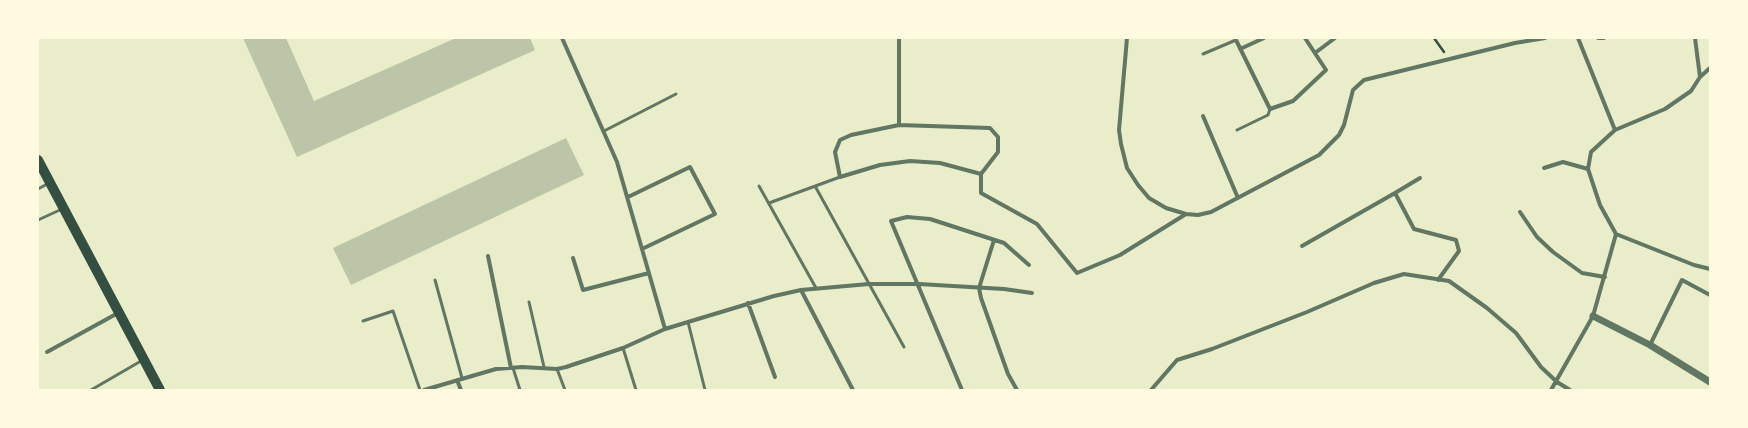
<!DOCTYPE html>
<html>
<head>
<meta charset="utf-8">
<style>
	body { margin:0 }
	#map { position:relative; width:1748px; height:428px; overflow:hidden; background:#e9edc9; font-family:"Times New Roman",serif }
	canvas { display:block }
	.frame { position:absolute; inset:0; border:39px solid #fefae0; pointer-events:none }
</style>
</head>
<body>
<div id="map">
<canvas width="1748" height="428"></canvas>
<div class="frame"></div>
</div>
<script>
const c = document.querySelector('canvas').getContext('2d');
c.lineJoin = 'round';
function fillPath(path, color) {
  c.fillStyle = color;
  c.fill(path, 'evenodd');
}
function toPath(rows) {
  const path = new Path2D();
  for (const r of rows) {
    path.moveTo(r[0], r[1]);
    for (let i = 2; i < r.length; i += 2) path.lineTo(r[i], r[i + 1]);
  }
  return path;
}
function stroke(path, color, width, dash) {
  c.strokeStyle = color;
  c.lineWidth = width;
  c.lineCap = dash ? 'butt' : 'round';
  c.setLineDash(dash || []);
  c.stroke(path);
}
fillPath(toPath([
	[243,38,286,38,314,101,456,38,530,38,535,50,297,157],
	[566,138,584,175,351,285,333,248]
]), '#bcc5a7');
stroke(toPath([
	[1434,38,1444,52]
]), '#344e41', 2.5);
stroke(toPath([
	[1203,54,1236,40],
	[1237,130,1268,115,1270,109],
	[604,131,676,94],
	[759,186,816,288],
	[815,186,904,347],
	[38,189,49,183],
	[769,203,840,177],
	[38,220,62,209],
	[435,280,462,378],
	[529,302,544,367],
	[363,321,393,311,420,390],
	[688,322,705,390],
	[623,348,636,390],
	[513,368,520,390],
	[557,369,565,390],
	[91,390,141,361]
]), '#617663', 3);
stroke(toPath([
	[562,38,617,162,665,329],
	[1127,38,1119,130,1121,144,1127,168,1138,185,1149,198,1166,208,1186,214,1198,215,1211,212,1319,155,1339,135,1344,125,1353,90,1364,80,1515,43,1545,38],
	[1235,38,1270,109,1293,101,1326,70,1305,38],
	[1578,38,1615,130],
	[1598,38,1604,38],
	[1240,49,1264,38],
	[1315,53,1335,38],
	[1700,77,1710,68],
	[1203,116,1238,198],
	[899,125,990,128,998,137,998,152,981,174,940,163,910,161,880,165,840,177,835,152,840,140,851,135,899,125],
	[899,125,899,38],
	[1544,168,1563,162,1588,169],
	[981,174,981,193,1037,224,1077,273,1120,255,1186,214],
	[1395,193,1420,178],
	[628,197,690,167,715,214,642,249],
	[1520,212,1537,237,1553,252,1582,273,1605,277],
	[1616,234,1694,265,1710,269],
	[994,240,979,288,981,298,1008,374,1017,390],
	[1302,246,1395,193,1414,229,1456,240,1459,251,1438,280],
	[488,256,511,368],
	[573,258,583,290,649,273],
	[801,290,853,390],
	[748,303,775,377],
	[1650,345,1682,280,1710,295],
	[47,352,118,313],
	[457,380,461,390],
	[424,390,496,369,522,367,557,369,566,367,623,348,665,329,688,322,774,296,801,290,869,284,919,284,1004,289,1032,293],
	[962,390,891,221,907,217,930,219,1004,243,1029,265],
	[1151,390,1177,360,1212,349,1307,312,1374,283,1404,274,1449,281,1487,308,1516,333,1541,367,1557,382,1570,390],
	[1551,390,1593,316,1616,234,1600,205,1588,169,1591,152,1615,130,1665,109,1691,91,1700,77,1695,38]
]), '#617663', 4);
stroke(toPath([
	[1593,316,1650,345,1710,382]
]), '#617663', 7);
stroke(toPath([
	[38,160,160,390]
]), '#344e41', 10);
</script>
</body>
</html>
